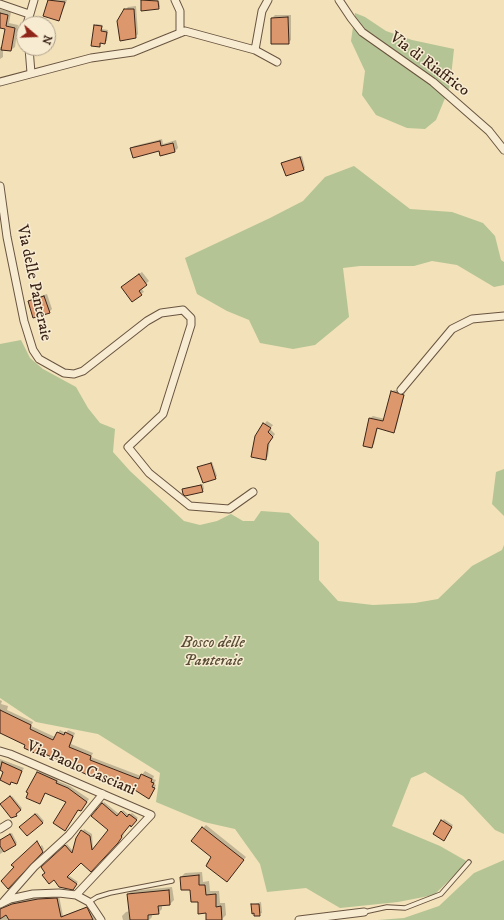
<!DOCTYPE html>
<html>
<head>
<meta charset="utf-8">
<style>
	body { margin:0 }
	#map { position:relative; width:504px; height:920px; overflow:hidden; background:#f2e1b9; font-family:"IM FELL DW Pica",serif }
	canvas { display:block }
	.north { position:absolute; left:16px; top:16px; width:40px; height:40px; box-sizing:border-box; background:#f7ecd2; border:1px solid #ac9c88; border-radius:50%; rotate:109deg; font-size:11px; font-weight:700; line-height:16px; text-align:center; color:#3c2518 }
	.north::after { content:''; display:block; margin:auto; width:14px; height:18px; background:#8f2418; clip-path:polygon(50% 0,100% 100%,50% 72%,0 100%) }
</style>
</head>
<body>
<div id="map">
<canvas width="504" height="920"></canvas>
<div class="north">N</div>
</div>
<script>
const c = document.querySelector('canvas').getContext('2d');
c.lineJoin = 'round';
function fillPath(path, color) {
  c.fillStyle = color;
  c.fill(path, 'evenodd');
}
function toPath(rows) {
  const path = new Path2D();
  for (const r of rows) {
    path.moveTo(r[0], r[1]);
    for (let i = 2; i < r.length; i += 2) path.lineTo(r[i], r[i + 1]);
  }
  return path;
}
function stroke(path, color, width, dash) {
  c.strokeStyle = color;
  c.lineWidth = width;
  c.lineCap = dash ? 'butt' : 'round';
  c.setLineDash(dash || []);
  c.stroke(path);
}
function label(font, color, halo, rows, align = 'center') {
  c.font = font + ' "IM FELL DW Pica",serif';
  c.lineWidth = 3;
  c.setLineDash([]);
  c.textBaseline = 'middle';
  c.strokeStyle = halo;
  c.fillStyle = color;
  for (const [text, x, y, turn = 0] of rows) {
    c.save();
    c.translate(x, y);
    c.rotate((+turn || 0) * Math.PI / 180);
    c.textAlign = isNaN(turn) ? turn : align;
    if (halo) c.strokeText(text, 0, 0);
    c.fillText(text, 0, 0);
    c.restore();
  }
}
fillPath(toPath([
	[355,13,365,17,386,31,412,40,454,49,450,86,436,120,425,129,407,128,376,115,362,95,365,71,351,41],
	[354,166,410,209,452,212,483,223,495,236,501,260,504,262,504,285,494,287,457,265,432,261,414,266,360,266,343,268,349,317,315,345,293,349,260,343,249,320,227,311,197,294,185,258,270,218,303,201,325,177],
	[21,340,30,358,43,369,76,387,88,408,100,423,115,429,113,452,130,471,184,521,200,525,217,521,231,514,243,521,254,521,261,511,289,513,319,542,319,580,338,601,373,605,415,603,438,599,472,566,502,550,504,545,504,834,495,830,463,796,425,772,411,778,392,826,440,846,468,862,434,895,398,902,340,908,306,888,267,892,260,864,235,829,204,822,156,802,160,773,98,734,36,722,0,698,0,344],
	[504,469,504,516,492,504,496,472],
	[504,860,504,920,378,920,404,918,439,906,474,873]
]), '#b4c494');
fillPath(toPath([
	[50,0,67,0,59,20,45,16],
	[142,0,159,0,160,7,142,10],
	[136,6,138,34,135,37,125,10,128,7],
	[0,9,11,12,9,23,18,25,15,47,11,50,3,49,3,57,0,59,0,47,3,47,6,28,0,27],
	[275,15,291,15,291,40,288,43,272,43,272,18],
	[96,24,103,25,102,29,108,30,107,41,102,42,100,46,95,26],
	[162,139,163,144,176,140,178,148,175,151,161,155,160,150,131,149,134,146],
	[302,156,305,168,304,169,284,162],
	[142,272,149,281,141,288,144,292,141,294,125,284],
	[47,294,52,309,49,312,29,302,32,299],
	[394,390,405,392,396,429,393,431,378,427,374,444,372,447,370,418,373,416,385,419,392,392],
	[267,421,273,425,270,429,275,434,270,441,268,456,266,459,264,424],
	[212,462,217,476,215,478,199,468],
	[203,484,204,489,202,491,183,489],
	[0,700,2,701,1,704,8,706,7,710,33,722,31,726,55,737,60,730,66,733,68,730,75,733,71,744,93,753,91,757,141,776,145,771,154,776,153,779,156,780,154,784,156,785,152,795,149,798,130,786,106,778,103,781,0,733],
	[0,759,24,768,16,783,12,781,10,784,5,771,0,770],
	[40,770,59,779,58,781,70,786,89,799,83,808,78,809,65,829,67,802,46,792,40,802,38,773],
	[12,796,22,808,16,815,3,803],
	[104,802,119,814,123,810,129,815,132,813,138,818,122,833,124,835,119,840,81,861,68,875,78,882,72,888,54,879,45,873,42,868,67,844,73,851,84,829,92,834,93,850,109,830,103,804],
	[37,813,44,821,27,835,20,827],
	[444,819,453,825,445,838,442,821],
	[206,825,246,857,227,881,206,864,212,856,203,828],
	[12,833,17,843,0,854,0,840],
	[42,845,44,849,8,887,9,872],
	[202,872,203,882,209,881,210,891,219,891,220,903,225,903,226,915,222,919,207,920,207,912,181,877,185,873],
	[172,887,174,900,170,904,162,905,162,909,158,913,152,914,152,917,149,920,123,920,122,916,126,912,130,911,128,894,132,891],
	[59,896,63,916,89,906,96,920,0,920,0,905,2,907,15,902,32,898],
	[261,902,262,913,255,915,252,905]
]), '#0003');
const building = toPath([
	[48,0,65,2,59,21,43,16,48,0],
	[141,0,158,1,159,9,141,11,141,0],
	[124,9,134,9,136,38,120,41,117,21,124,9],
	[0,13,8,15,6,26,15,28,11,51,1,50,5,29,0,28,0,13],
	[288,17,289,44,271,44,271,18,288,17],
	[94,25,102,26,101,31,107,32,105,44,100,43,100,47,91,46,94,25],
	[160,141,161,146,173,143,175,152,160,156,159,151,133,158,130,148,160,141],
	[300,157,304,170,286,176,281,163,300,157],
	[139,274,147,285,139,291,142,295,132,302,121,287,139,274],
	[44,296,50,313,33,318,28,301,44,296],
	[391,391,404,395,394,433,377,428,372,448,363,446,369,418,383,421,391,391],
	[263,423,271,428,268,432,273,437,268,444,266,460,251,457,255,436,263,423],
	[211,463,216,479,203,483,197,467,211,463],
	[201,485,203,492,185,496,183,494,182,489,201,485],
	[0,710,31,725,30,729,53,740,57,732,64,735,65,732,73,736,69,747,91,756,90,760,139,779,141,774,152,779,151,782,154,783,152,787,155,788,149,799,130,787,129,789,105,778,103,782,68,766,69,764,42,753,41,756,24,748,25,745,0,733,0,710],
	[2,762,22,771,17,784,11,782,10,785,0,780,3,772,0,770,2,762],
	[37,772,57,781,56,783,68,788,87,802,81,811,78,810,65,831,53,823,66,802,45,793,40,804,26,798,28,793,26,792,37,772],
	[10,796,21,810,16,814,17,816,11,818,0,804,10,796],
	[102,803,117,816,121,811,127,817,129,814,137,820,131,827,130,825,121,836,122,837,118,843,91,872,81,863,67,877,77,884,73,890,59,887,54,880,49,884,42,875,45,873,41,867,65,845,72,853,76,838,81,830,90,836,92,850,108,830,91,816,102,803],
	[35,814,43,823,27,836,19,827,35,814],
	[441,820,452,827,444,841,433,834,441,820],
	[202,827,244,860,227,882,206,866,211,857,191,841,202,827],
	[10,834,16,845,4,852,0,846,0,840,10,834],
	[37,841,43,852,8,889,1,881,14,867,11,865,37,841],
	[199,875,199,885,205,885,206,895,216,894,216,907,221,906,222,920,206,920,206,913,198,914,198,902,191,902,190,890,181,890,180,877,199,875],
	[169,890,170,905,158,906,159,914,148,915,148,920,130,920,127,894,169,890],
	[57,898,61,917,87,907,93,920,9,920,6,915,0,919,0,909,12,904,38,899,57,898],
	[251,904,259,904,260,916,254,916,254,913,252,914,251,904]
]);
fillPath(building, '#dd976c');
stroke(building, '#3c2518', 1);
const service = toPath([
	[89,902,97,897,110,893,172,881],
	[364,912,387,907,405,908,441,894,469,862]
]);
const minor = toPath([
	[175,0,180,11,180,33],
	[339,0,351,18,362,32,433,82,489,131,504,150],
	[0,4,29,14],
	[27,24,34,0],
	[29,48,31,73],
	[255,50,262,11,268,0],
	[0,82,91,58,133,52,185,31,255,50,277,62],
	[0,186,7,237,24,321,33,350,39,359,64,373,74,374,83,371,147,321,161,313,183,310,191,318,191,325,163,414,128,447,149,473,190,506,229,509,253,492],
	[401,390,452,329,472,319,504,316],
	[0,751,10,754,151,815,76,895,59,893,33,894,10,899,0,904],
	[0,829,8,824],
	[76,895,89,902,101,920],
	[4,901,34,867,69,835,103,794],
	[299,920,364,912]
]);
stroke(service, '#6a5440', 5.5);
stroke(minor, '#6a5440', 9);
stroke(service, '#f7ecd2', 3.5);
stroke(minor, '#f7ecd2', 7);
label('16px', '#3c2518', '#f7ecd2', [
	["Via di Riaffrico",429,65,37],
	["Via delle Panteraie",33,283,78],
	["Via Paolo Casciani",81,769,23]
]);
label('italic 16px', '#5a4d37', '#f7ecd2', [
	["Bosco delle",213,644],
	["Panteraie",213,662]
]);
</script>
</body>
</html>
